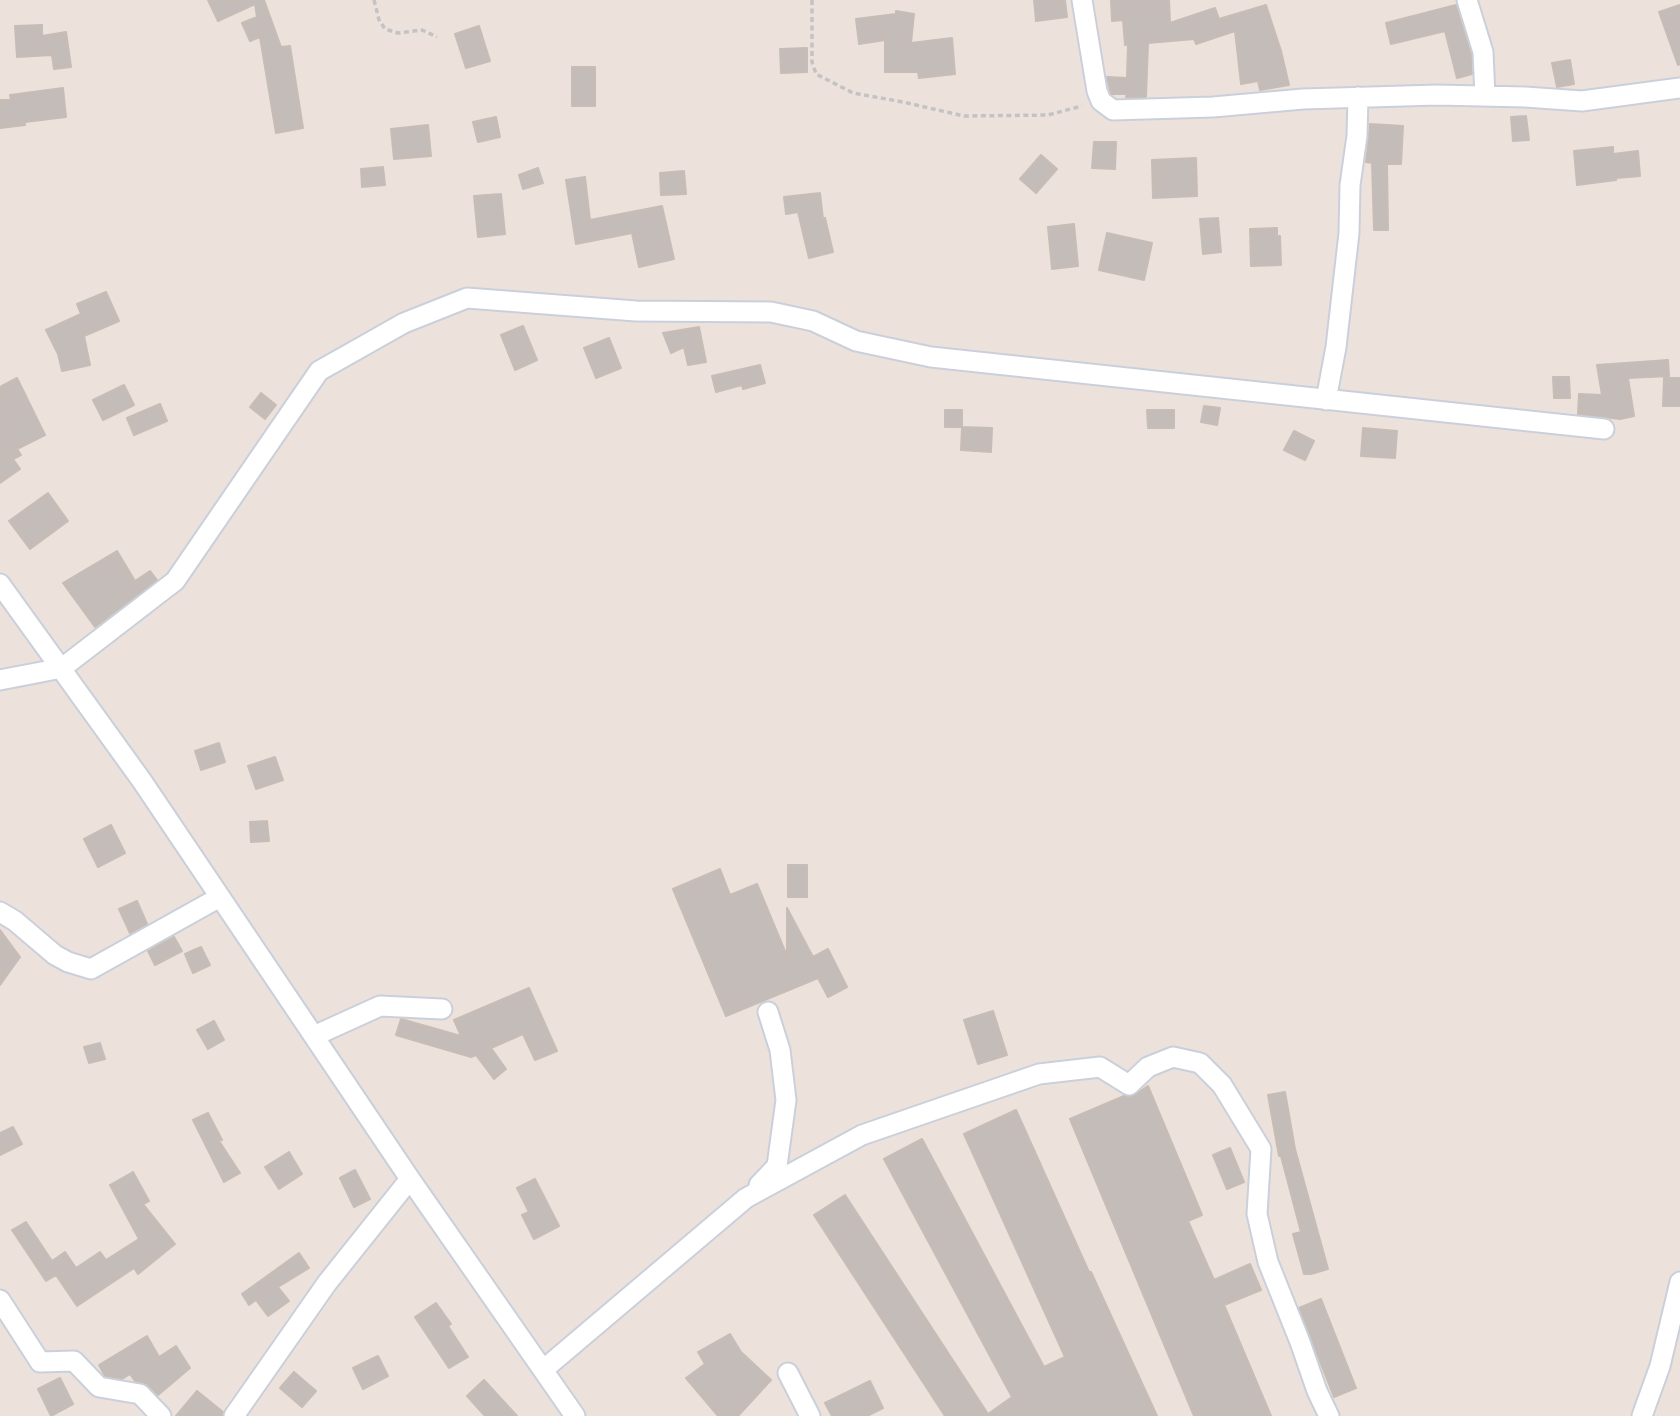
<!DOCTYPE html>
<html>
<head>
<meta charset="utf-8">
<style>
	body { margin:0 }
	canvas { display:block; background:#ece2db }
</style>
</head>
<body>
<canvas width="1680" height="1416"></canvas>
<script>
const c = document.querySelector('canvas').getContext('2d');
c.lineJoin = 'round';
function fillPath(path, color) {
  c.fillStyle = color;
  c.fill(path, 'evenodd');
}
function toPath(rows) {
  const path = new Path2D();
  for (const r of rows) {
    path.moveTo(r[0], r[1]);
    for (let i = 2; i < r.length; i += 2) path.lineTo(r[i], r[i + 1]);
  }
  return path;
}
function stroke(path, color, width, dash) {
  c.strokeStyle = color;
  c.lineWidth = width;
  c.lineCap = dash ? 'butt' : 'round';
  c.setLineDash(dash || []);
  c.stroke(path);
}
const building = toPath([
	[208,0,264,0,281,47,290,46,303,128,276,133,260,37,250,41,242,23,257,17,255,4,218,21,208,0],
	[1034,0,1065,0,1067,17,1036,21,1034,0],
	[1111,0,1169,0,1170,23,1215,8,1219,19,1266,5,1281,51,1289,85,1260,90,1258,81,1241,84,1235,31,1196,44,1194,39,1148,43,1146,97,1126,97,1127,94,1111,94,1107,77,1127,78,1128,44,1125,45,1123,20,1112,21,1111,0],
	[1456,5,1471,54,1472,74,1457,78,1445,31,1391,44,1386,23,1456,5],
	[1680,5,1680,64,1678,65,1659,12,1680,5],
	[896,11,914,14,911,43,952,38,955,74,919,78,918,72,885,72,885,40,859,44,856,19,896,14,896,11],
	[42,25,42,36,66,32,71,67,54,69,52,55,17,57,15,26,42,25],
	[479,26,490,61,466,68,455,34,479,26],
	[807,48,807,72,781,73,780,49,807,48],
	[1570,60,1574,84,1557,87,1552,63,1570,60],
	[572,67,595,67,595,106,572,106,572,67],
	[63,88,66,117,25,122,25,125,0,128,0,100,11,100,10,95,63,88],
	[1526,116,1529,140,1513,141,1511,117,1526,116],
	[496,117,500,137,478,142,473,122,496,117],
	[1370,124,1403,126,1401,164,1387,164,1388,230,1374,230,1372,163,1366,162,1370,124],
	[428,125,431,156,394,159,391,129,428,125],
	[1094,142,1116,142,1115,169,1092,168,1094,142],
	[1613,147,1613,154,1638,151,1640,176,1616,178,1616,180,1577,185,1574,151,1613,147],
	[1041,155,1057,169,1036,193,1020,179,1041,155],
	[1196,158,1197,196,1153,198,1152,160,1196,158],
	[383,167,385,185,362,187,361,169,383,167],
	[538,168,543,183,523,189,519,175,538,168],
	[684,171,686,194,661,195,660,173,684,171],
	[585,177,590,220,662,206,674,259,639,267,632,233,576,244,566,180,585,177],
	[820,193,823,219,825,218,833,252,809,258,798,212,786,214,784,197,820,193],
	[501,194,505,234,478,237,474,196,501,194],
	[1218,218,1221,252,1203,254,1200,219,1218,218],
	[1074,224,1078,266,1052,269,1048,227,1074,224],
	[1277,228,1277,236,1280,236,1281,265,1251,266,1250,229,1277,228],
	[1107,233,1152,243,1144,280,1099,270,1107,233],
	[106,292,119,321,84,336,90,365,62,371,58,354,46,330,81,314,77,304,106,292],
	[523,326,537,360,515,370,501,335,523,326],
	[699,327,706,362,688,365,684,347,671,353,663,333,699,327],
	[609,338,621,368,596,378,584,348,609,338],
	[1668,360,1669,376,1628,378,1634,416,1620,419,1578,414,1579,394,1602,395,1597,365,1668,360],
	[760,365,765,383,743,389,742,385,716,392,712,376,760,365],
	[1553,377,1569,377,1570,398,1554,398,1553,377],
	[17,378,45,435,17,449,21,455,13,459,20,469,0,483,0,387,17,378],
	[1664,378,1680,378,1680,406,1663,406,1664,378],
	[124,385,134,405,103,420,93,400,124,385],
	[261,393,276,405,265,419,250,407,261,393],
	[160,404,167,421,134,435,127,418,160,404],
	[1204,406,1220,408,1217,425,1201,422,1204,406],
	[945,410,962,410,962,427,945,427,945,410],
	[1147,410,1174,410,1174,428,1148,428,1147,410],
	[962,427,992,428,991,452,961,450,962,427],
	[1363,428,1397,431,1395,458,1361,456,1363,428],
	[1294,431,1314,441,1305,460,1284,450,1294,431],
	[48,493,68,521,30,549,9,521,48,493],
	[117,551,135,581,150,571,157,580,95,627,63,583,117,551],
	[219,743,225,762,201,770,195,751,219,743],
	[275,757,283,780,256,789,248,766,275,757],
	[267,821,269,841,251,842,250,822,267,821],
	[111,825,125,853,98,867,84,839,111,825],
	[788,865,807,865,807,897,788,897,788,865],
	[720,869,730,895,757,884,787,956,787,908,813,957,828,949,847,987,828,997,818,978,726,1016,673,889,720,869],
	[137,901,147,924,130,933,119,909,137,901],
	[0,930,20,957,0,985,0,930],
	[174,937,182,951,155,965,148,951,174,937],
	[201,947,210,965,193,973,185,954,201,947],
	[529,988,557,1051,535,1060,523,1034,491,1048,506,1069,494,1079,476,1055,471,1057,396,1035,401,1019,461,1036,454,1020,529,988],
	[993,1011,1007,1055,978,1064,964,1020,993,1011],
	[214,1021,224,1040,208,1049,197,1030,214,1021],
	[100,1043,105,1059,89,1063,84,1047,100,1043],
	[1148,1086,1202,1215,1188,1221,1214,1280,1250,1264,1261,1290,1224,1305,1271,1416,1194,1416,1070,1119,1124,1096,1133,1096,1148,1086],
	[1285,1092,1295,1149,1328,1269,1311,1274,1304,1274,1293,1234,1301,1232,1281,1156,1279,1156,1268,1095,1285,1092],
	[1016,1110,1089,1272,1091,1272,1157,1416,945,1416,814,1215,845,1195,988,1414,1012,1397,884,1159,922,1139,1044,1367,1065,1357,964,1134,1016,1110],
	[208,1113,222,1140,219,1141,240,1173,224,1182,193,1120,208,1113],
	[13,1127,22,1144,0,1155,0,1133,13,1127],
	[1230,1148,1244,1182,1227,1189,1213,1155,1230,1148],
	[289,1152,302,1174,279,1189,265,1167,289,1152],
	[355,1170,370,1199,354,1207,340,1178,355,1170],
	[133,1172,149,1201,143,1204,175,1244,138,1274,134,1268,77,1306,56,1275,46,1281,12,1230,26,1222,52,1261,65,1252,76,1268,100,1252,106,1260,139,1239,110,1185,133,1172],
	[535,1179,559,1226,534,1239,522,1215,529,1212,517,1188,535,1179],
	[299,1253,309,1268,278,1287,289,1301,268,1316,256,1300,249,1305,242,1294,299,1253],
	[1321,1299,1356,1388,1334,1397,1299,1308,1321,1299],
	[436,1303,451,1324,448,1326,468,1357,449,1368,415,1317,436,1303],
	[730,1334,741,1352,771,1380,738,1416,718,1416,686,1378,705,1364,698,1352,730,1334],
	[147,1336,159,1357,176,1346,190,1368,158,1395,148,1385,135,1381,130,1374,122,1379,105,1376,99,1365,147,1336],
	[378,1356,388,1376,363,1389,353,1368,378,1356],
	[294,1372,316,1391,302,1407,280,1388,294,1372],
	[60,1378,73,1404,51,1416,38,1389,60,1378],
	[484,1380,517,1416,485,1416,467,1396,484,1380],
	[870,1381,883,1408,867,1416,832,1416,825,1403,870,1381],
	[197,1391,223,1412,222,1416,176,1416,197,1391]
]);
fillPath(building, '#c4bcb8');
stroke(building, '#c7bdb5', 2);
const minor = toPath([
	[1082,0,1097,91,1101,101,1113,110,1213,107,1303,99,1437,95,1525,97,1582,101,1680,88],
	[1467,0,1483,52,1485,96],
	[1326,400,1336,347,1349,233,1350,185,1357,136,1358,97],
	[0,584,142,781,410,1179,575,1416],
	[0,680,62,668,175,581,319,371,404,323,467,298,636,311,771,312,813,321,856,341,931,357,1604,429],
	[0,912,15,921,55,955,68,962,91,969,220,897],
	[314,1036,380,1006,442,1009],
	[759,1185,777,1166,786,1100,780,1050,768,1012],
	[0,1300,40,1362,74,1361,99,1387,140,1394,161,1416],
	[543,1370,746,1198,862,1135,1039,1074,1100,1067,1129,1085,1148,1067,1173,1057,1200,1063,1222,1085,1261,1149,1257,1214,1268,1262,1300,1342,1317,1391,1329,1416],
	[788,1373,810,1416],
	[234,1416,327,1283,410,1179],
	[1642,1416,1660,1366,1680,1282]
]);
stroke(minor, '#cad0db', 23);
stroke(toPath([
	[374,0,379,20,385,29,398,33,422,30,437,37],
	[812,0,812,62,816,74,853,93,903,102,964,116,1048,115,1082,106]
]), '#c3c3c3', 3.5, [5, 3.5]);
stroke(minor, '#fff', 19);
</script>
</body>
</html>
